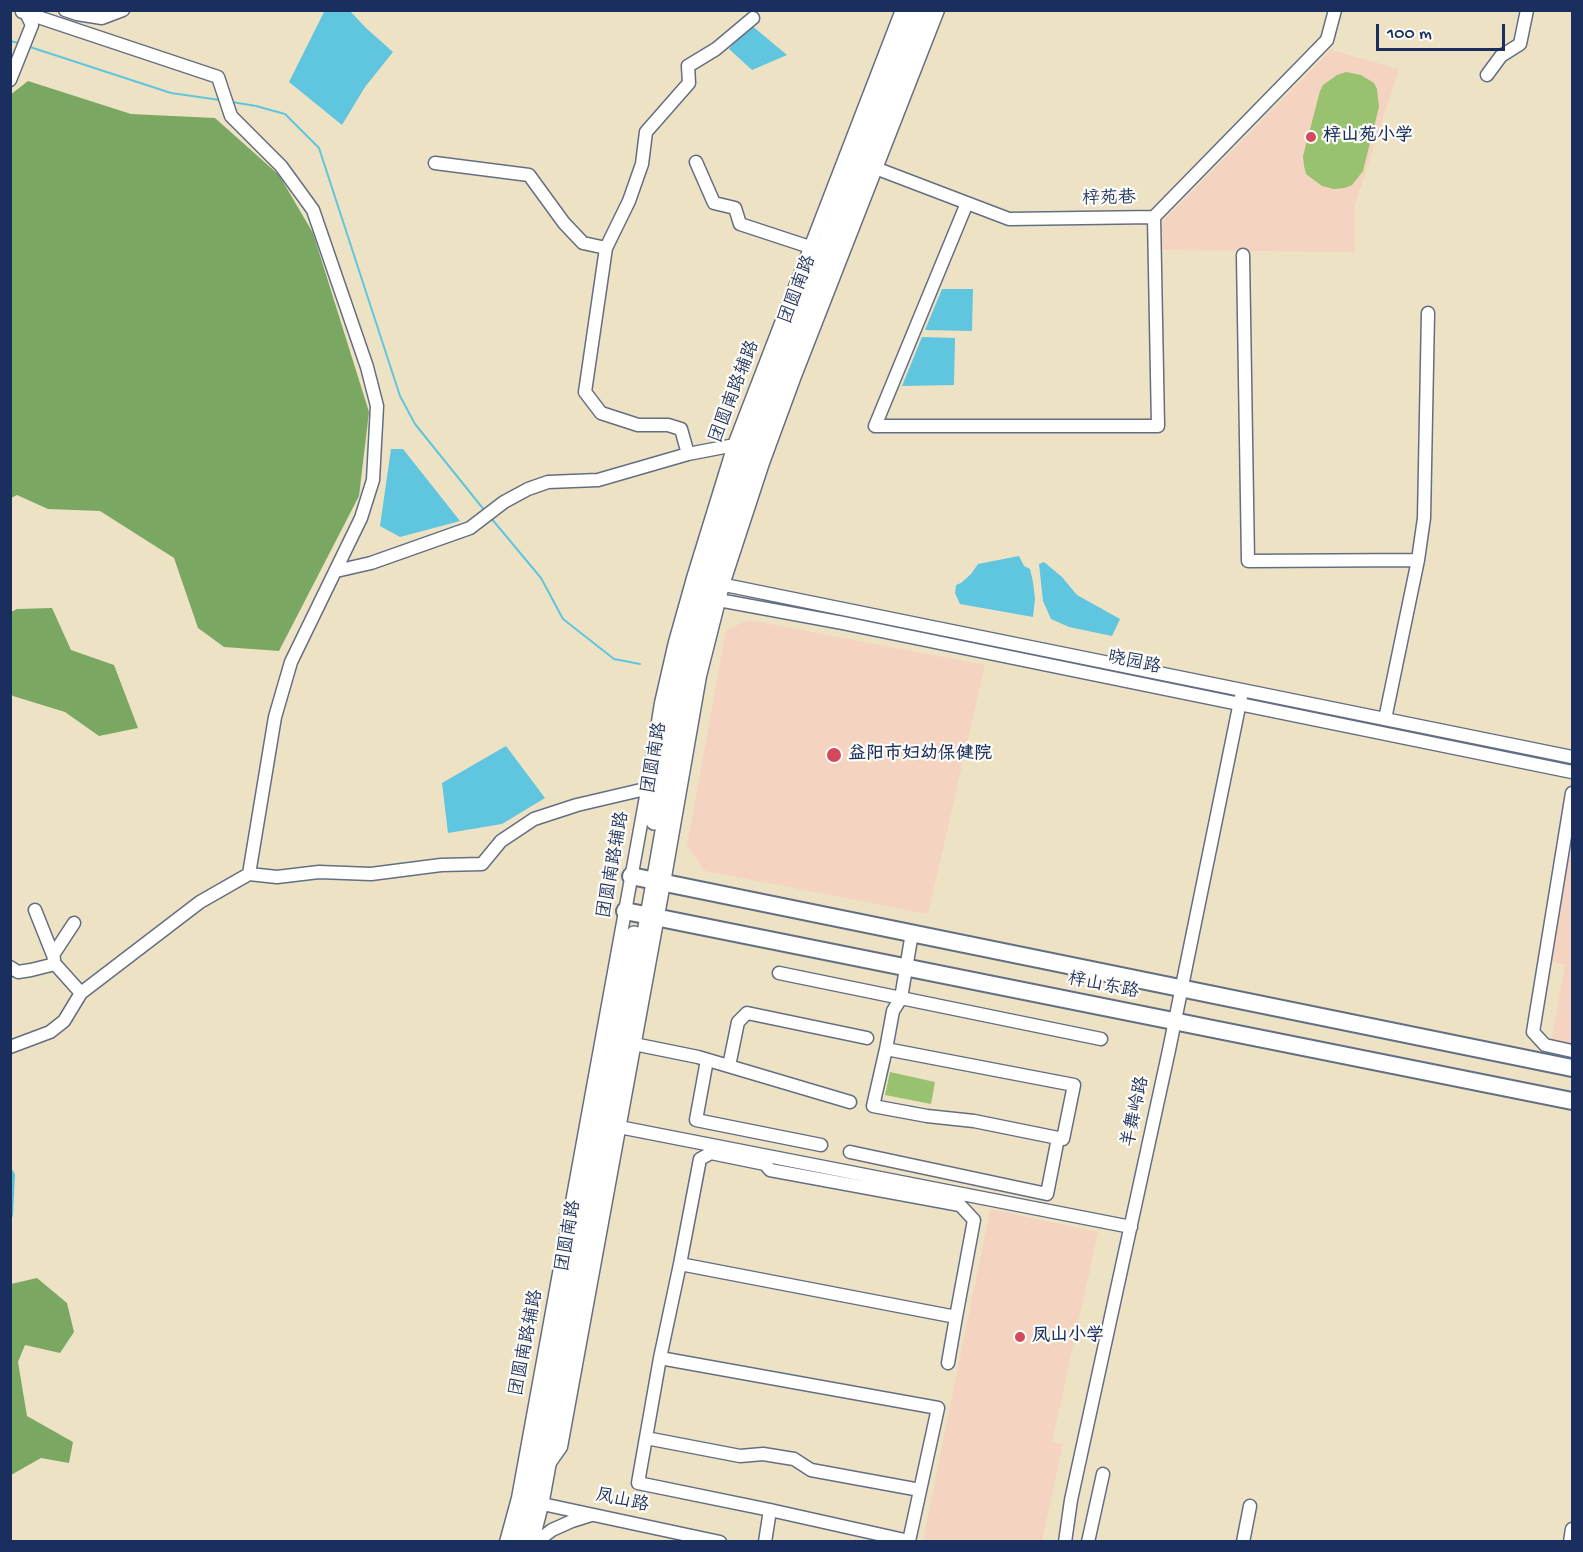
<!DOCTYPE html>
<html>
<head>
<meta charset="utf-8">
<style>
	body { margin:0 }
	#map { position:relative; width:1583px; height:1552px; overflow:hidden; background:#ede3c4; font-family:"Gochi Hand",sans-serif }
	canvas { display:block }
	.frame { position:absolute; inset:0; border:12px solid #1b2f5e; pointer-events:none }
	.scale { position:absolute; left:1376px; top:24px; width:129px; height:27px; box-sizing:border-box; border:3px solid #1b2f5e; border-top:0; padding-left:8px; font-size:18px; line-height:21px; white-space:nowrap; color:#1b2f5e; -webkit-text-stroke:4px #fdfcf7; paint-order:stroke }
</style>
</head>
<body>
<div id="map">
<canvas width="1583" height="1552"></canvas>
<div class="frame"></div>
<div class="scale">100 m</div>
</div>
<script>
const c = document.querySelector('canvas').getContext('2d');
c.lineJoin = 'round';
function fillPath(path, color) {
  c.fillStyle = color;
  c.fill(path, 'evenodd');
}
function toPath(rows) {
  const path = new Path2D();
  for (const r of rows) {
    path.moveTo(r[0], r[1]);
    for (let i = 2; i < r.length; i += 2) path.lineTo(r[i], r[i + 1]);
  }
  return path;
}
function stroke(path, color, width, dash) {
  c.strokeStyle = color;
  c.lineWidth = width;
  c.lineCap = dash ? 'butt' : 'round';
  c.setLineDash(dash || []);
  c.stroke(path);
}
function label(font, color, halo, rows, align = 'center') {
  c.font = font + ' "Gochi Hand","LXGW WenKai TC",sans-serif';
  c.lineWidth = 4.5;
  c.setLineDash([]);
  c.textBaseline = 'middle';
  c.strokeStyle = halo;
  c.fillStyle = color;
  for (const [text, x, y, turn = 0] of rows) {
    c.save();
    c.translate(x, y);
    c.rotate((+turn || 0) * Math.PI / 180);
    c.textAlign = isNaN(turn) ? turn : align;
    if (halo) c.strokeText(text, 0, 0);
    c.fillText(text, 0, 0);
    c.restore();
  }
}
fillPath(toPath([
	[1331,50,1399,69,1355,205,1355,252,1160,250,1159,225],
	[749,620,985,665,928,914,705,871,687,846,726,630],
	[1566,840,1572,841,1572,1047,1551,1043,1565,965,1549,961],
	[990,1209,1098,1232,1052,1442,1063,1444,1042,1541,923,1541]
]), '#f4d3c0');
fillPath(toPath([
	[1346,72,1361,75,1374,83,1377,89,1379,107,1363,171,1352,185,1345,188,1334,189,1322,186,1306,174,1304,166,1303,156,1320,91,1323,85,1337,75],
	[890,1072,935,1082,931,1104,885,1095]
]), '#98c26f');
fillPath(toPath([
	[28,81,131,114,215,118,279,175,313,233,369,412,359,496,279,651,224,647,198,628,174,558,100,511,48,509,17,495,11,498,10,95],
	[52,608,71,650,114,665,138,728,99,736,65,712,13,696,11,694,11,612,17,609],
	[37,1278,67,1303,74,1332,60,1353,25,1345,18,1362,27,1416,73,1442,69,1463,41,1458,11,1475,11,1284]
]), '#7aa862');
fillPath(toPath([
	[325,10,350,11,366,28,393,52,365,87,342,125,289,82],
	[750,24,787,55,752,70,729,49],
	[942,289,973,289,972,331,925,330],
	[922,337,955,338,954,385,902,386],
	[391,449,403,449,460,521,400,537,380,526],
	[1019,556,1024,566,1030,569,1033,582,1035,599,1033,617,960,604,955,593,956,585,961,583,971,574,978,564],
	[1044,562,1062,577,1077,595,1120,619,1112,636,1069,627,1051,619,1043,601,1039,564],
	[506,746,545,798,502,824,448,833,442,783],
	[10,1166,15,1174,13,1216,11,1219]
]), '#60c5de');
stroke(toPath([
	[10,41,19,43],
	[27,46,171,93,220,100],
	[232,102,256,106,285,114,319,148,400,396,415,424,485,511],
	[491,518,541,578,563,619,614,659,640,664]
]), '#60c5de', 2);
const minor = toPath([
	[65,10,77,14,102,18,123,10],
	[1487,75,1501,56,1520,44,1527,10],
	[10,80,32,25,26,13,22,12],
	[696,162,714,203,735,208,740,224,816,249],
	[435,163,529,175,564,223,583,243,606,248],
	[870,166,1009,219,1154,217,1327,40,1335,10],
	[967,203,875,426,1158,426,1154,217],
	[1243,255,1248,561,1418,560],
	[688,454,681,429,668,425,638,425,601,413,585,392,606,248,629,201,642,164,646,132,689,83,688,66,716,49,753,18],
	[336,571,371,563,470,528,504,502,528,489,548,482,598,480,688,454,740,444],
	[715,583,1572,757],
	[713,599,843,623,1572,772],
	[1385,719,1418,560,1424,518,1428,313],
	[1572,793,1533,1032,1545,1045,1572,1051],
	[249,874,277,877,319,872,371,874,441,865,482,864,501,841,534,819,577,805,641,790,654,793],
	[35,910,53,955],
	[54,959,53,955,74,923],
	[10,967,18,972,31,970,55,964,81,993],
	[779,973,901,998,912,933],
	[629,1043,698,1057,850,1102],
	[10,1047,50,1032,64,1021,81,993,200,902,249,874,275,717,291,662,361,518,373,480,377,406,367,367,313,210,281,166,231,116,218,77,26,13],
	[886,1049,873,1106,927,1116,974,1121,1063,1139,1074,1085,886,1049,893,1011,901,998,1101,1039],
	[707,1060,696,1120,821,1145],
	[729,1066,738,1022,747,1013,867,1038],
	[614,1126,1131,1227],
	[850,1152,1047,1194,1058,1138],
	[680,1264,700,1159,711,1153,765,1164,770,1170,960,1205,974,1220,956,1317],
	[660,1358,938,1408,909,1541,770,1510,638,1483,660,1358],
	[660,1358,680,1264,956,1317,948,1363],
	[646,1438,740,1456,763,1454,794,1459,811,1470,920,1490],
	[549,1464,561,1447,664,883,700,676,723,585,763,463,795,376,938,10],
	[533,1502,720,1542],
	[506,1542,518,1498,647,791,661,703,675,642,693,578,734,445,902,10],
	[536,1542,552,1530,572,1521,591,1515],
	[765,1542,770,1510],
	[1065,1542,1071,1500,1169,1050,1241,697],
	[1088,1542,1103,1474],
	[1243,1542,1250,1506],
	[1570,1542,1572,1529]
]);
const major = toPath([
	[654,822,675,694,687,643,736,478,748,443,823,251,915,10],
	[517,1542,527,1500,569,1288,634,934],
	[531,1542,541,1503,648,916,690,679,715,583,752,462,929,10]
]);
const highway = toPath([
	[631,876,1572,1068],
	[625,911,1572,1101]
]);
stroke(minor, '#646e82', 15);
stroke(major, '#646e82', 18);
stroke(highway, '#646e82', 20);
stroke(minor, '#fff', 12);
stroke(major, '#fff', 15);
stroke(highway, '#fff', 16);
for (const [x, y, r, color] of [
	[1311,137,6,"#d1495b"],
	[834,755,8,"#d1495b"],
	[1020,1337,6,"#d1495b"]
]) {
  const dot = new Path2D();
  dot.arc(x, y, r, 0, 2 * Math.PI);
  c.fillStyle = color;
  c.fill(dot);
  stroke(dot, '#fdfcf7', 2);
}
label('bold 18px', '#1b2f5e', '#fdfcf7', [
	["梓山苑小学",1323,137],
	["益阳市妇幼保健院",848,755],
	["凤山小学",1032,1337]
], 'left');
label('18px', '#1b2f5e', '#fdfcf7', [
	["梓苑巷",1109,200,-1],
	["团圆南路",799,290,-69],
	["团圆南路辅路",736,392,-69],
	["晓园路",1134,664,12],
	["团圆南路",656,758,-80],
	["团圆南路辅路",615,865,-80],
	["梓山东路",1103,987,11],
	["羊舞岭路",1137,1112,-78],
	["团圆南路",570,1236,-80],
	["团圆南路辅路",528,1343,-79],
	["凤山路",622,1502,12]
]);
</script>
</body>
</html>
